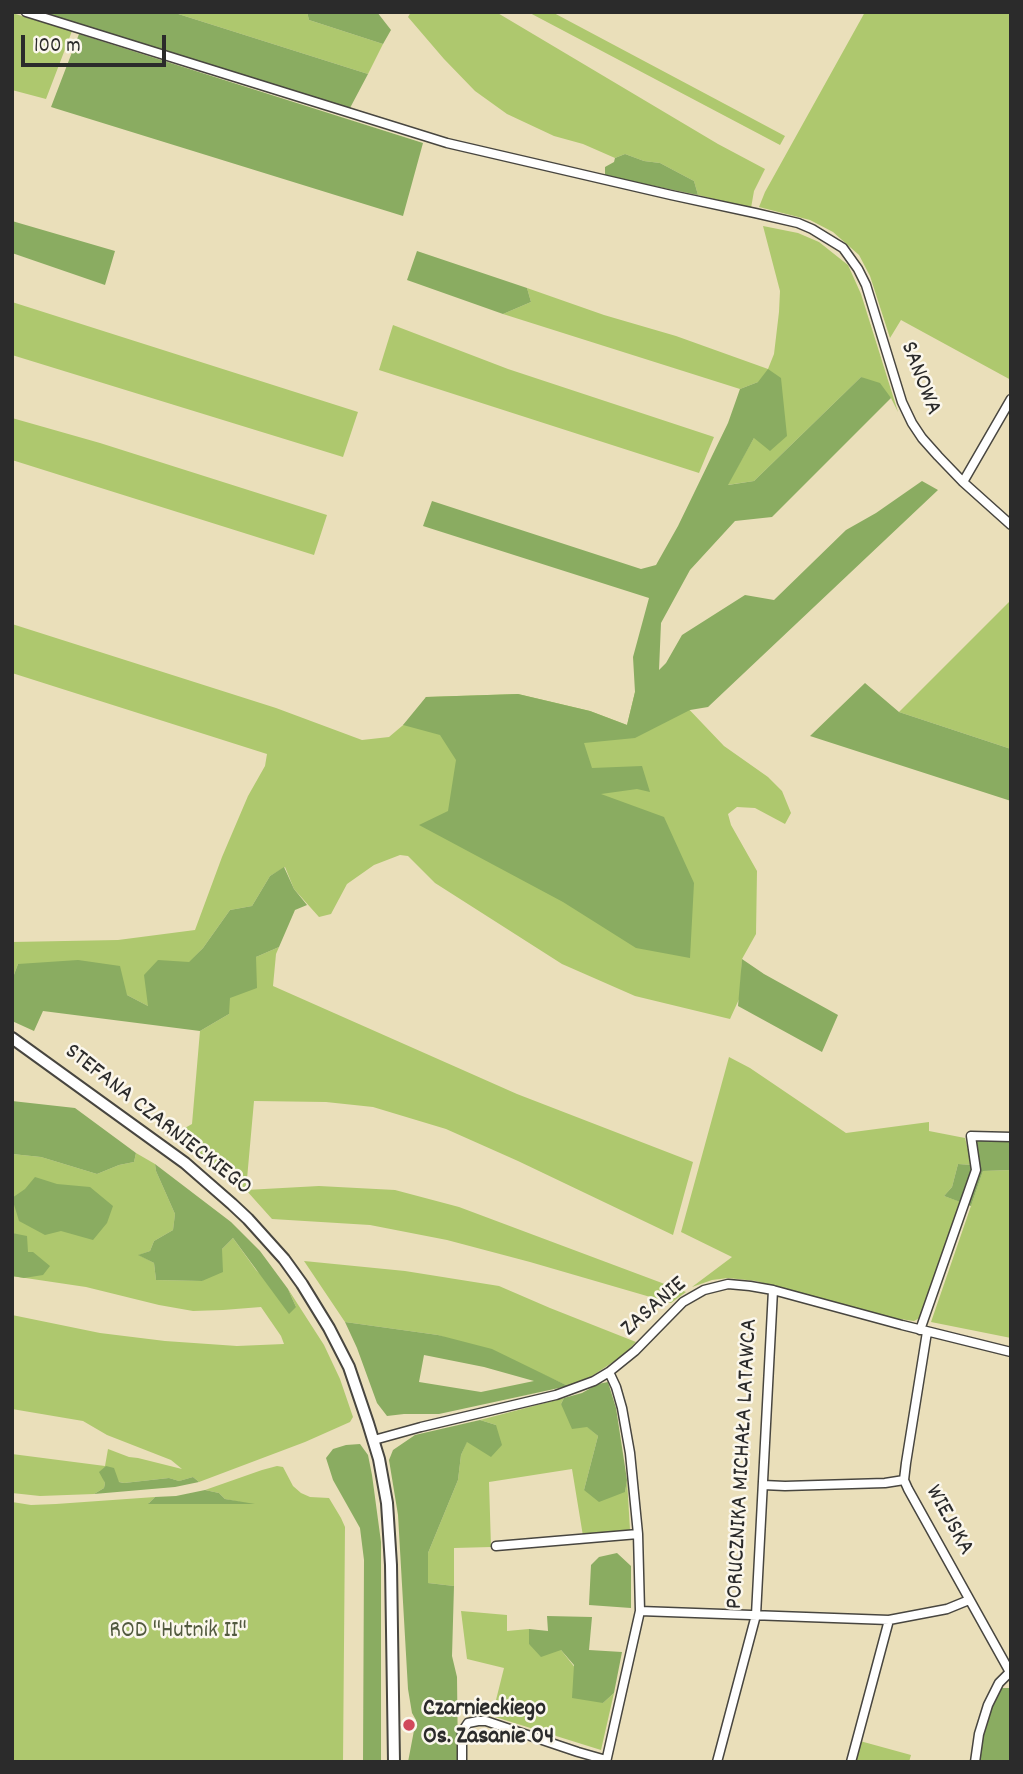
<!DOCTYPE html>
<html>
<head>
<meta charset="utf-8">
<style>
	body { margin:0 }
	#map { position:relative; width:1023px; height:1774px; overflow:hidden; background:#eadfba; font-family:Dekko,sans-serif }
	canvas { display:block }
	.frame { position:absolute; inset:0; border:14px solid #2b2b2b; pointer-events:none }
	.scale { position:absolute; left:21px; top:35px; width:145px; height:32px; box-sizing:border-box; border:4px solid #2b2b2b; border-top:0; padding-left:9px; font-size:21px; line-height:24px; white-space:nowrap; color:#2b2b2b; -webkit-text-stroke:5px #fbf7ec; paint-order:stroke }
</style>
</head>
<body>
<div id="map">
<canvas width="1023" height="1774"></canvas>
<div class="frame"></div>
<div class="scale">100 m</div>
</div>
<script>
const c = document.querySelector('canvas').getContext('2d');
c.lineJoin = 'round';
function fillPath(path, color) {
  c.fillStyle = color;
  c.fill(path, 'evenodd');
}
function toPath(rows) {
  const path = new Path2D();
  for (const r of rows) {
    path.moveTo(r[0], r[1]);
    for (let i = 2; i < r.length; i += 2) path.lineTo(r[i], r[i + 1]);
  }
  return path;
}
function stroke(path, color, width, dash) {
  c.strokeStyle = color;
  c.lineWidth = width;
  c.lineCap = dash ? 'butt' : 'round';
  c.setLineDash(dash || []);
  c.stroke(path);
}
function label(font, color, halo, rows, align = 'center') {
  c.font = font + ' Dekko,sans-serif';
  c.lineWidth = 5;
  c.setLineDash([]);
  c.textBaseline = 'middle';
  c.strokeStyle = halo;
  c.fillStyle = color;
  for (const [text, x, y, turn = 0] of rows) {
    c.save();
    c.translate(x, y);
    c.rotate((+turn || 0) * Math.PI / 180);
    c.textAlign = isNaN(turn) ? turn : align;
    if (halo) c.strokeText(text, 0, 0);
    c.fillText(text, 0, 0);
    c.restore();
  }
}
fillPath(toPath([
	[172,12,307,12,309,20,383,44,368,74],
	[411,12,496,12,718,144,765,169,754,191,751,208,698,195,694,181,660,163,644,161,625,154,615,158,583,144,554,136,507,114,475,91,444,59,408,17],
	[528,12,552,12,785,136,780,145],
	[865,12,1011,12,1011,380,901,320,890,338,870,276,859,255,833,232,810,220,759,207,765,192],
	[12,13,72,31,46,99,12,90],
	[763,226,798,233,819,242,848,265,861,294,898,412,891,398,861,377,754,481,727,485,754,438,758,382,740,389,503,314,531,302,527,288,604,315,676,336,768,369,774,354,779,312,780,291],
	[12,302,358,412,343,457,12,355],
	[393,325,508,369,714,437,699,473,379,370],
	[12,418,100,443,327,515,314,555,12,460],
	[1009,602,1011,603,1011,749,899,712],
	[12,624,276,708,362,740,389,737,415,715,426,697,518,694,590,711,627,725,635,692,682,702,724,746,768,777,782,791,791,813,785,824,755,808,737,807,728,814,731,825,757,871,756,934,742,959,740,997,730,1019,635,996,562,964,435,883,408,856,400,855,374,865,347,884,331,914,319,917,294,889,285,867,270,876,252,906,230,910,203,948,148,1006,127,995,18,964,12,980,12,942,118,940,195,930,222,857,248,796,265,766,267,754,12,673],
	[279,947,276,954,273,986,517,1094,693,1162,673,1235,518,1161,446,1129,373,1107,326,1102,254,1101,246,1190,319,1186,395,1190,459,1207,686,1292,671,1303,530,1262,447,1240,370,1225,272,1219,246,1190,174,1134,192,1124,200,1031,229,1014,229,998,256,957],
	[729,1057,750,1068,846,1133,929,1122,929,1131,965,1138,972,1165,958,1164,952,1187,944,1196,961,1202,922,1317,914,1321,886,1317,756,1281,728,1278,712,1280,692,1287,732,1257,681,1232],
	[136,1153,155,1164,156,1171,175,1214,173,1230,154,1241,150,1251,139,1255,154,1263,156,1280,202,1281,222,1249,233,1238,256,1270,296,1307,288,1289,324,1345,340,1379,353,1417,350,1422,305,1442,199,1482,193,1477,179,1481,169,1478,124,1483,103,1478,105,1483,104,1488,94,1494,40,1496,12,1493,12,1454,105,1466,108,1449,129,1457,138,1458,182,1469,171,1460,107,1435,83,1421,12,1409,12,1315,100,1333,165,1341,237,1346,284,1344,281,1336,261,1307,223,1310,193,1311,159,1305,86,1287,12,1276,12,1154,41,1157,97,1174,119,1165,134,1162],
	[1011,1170,1011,1338,931,1322,983,1171],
	[304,1261,405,1271,499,1286,550,1308,636,1342,622,1356,592,1376,568,1386,522,1365,438,1335,345,1322],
	[564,1398,561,1404,598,1436,584,1490,625,1492,627,1480,630,1530,583,1536,572,1469,489,1482,491,1547,454,1548,454,1586,428,1583,428,1553,458,1480,461,1455,467,1441,496,1425,480,1420],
	[277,1466,283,1467,293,1486,301,1493,310,1497,329,1498,341,1518,345,1527,343,1762,12,1762,12,1502,31,1505,56,1504,155,1497,149,1503,244,1503,225,1499,219,1493,205,1490,262,1470],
	[461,1611,507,1615,507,1631,529,1629,529,1644,561,1650,603,1703,614,1693,601,1750,492,1716,504,1668,467,1659],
	[860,1741,911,1755,909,1762,854,1762]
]), '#aec86e');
fillPath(toPath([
	[42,12,172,12,368,74,350,108],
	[307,12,377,12,391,30,383,44,309,20],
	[79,34,423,143,403,216,51,107],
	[625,154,644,161,660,163,694,181,698,195,605,176,605,167,614,162,615,158],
	[12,221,115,251,105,285,12,253],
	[417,251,527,288,531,302,503,314,407,280],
	[768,369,781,378,787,436,770,451,754,438,728,485,754,481,861,377,880,383,891,398,772,517,735,521,690,570,661,623,659,670,666,663,682,635,745,595,774,600,846,530,876,513,922,481,938,490,708,707,690,710,635,738,584,743,592,768,642,766,650,792,637,789,601,794,664,817,694,883,690,958,636,948,563,902,419,825,448,811,456,760,440,735,403,725,426,697,518,694,590,711,627,725,635,692,633,657,649,598,423,526,432,501,641,569,656,565,678,526,728,423,740,389,758,382],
	[865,683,899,712,1011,749,1011,801,810,736],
	[284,867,294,889,307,905,295,910,279,947,256,957,257,988,230,998,229,1014,200,1031,43,1011,34,1031,12,1021,12,980,18,964,78,960,120,966,127,995,148,1006,144,975,158,960,189,962,203,948,230,910,252,906,270,876],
	[742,959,764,974,838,1015,822,1052,738,1006],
	[12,1101,75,1108,136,1153,134,1162,119,1165,97,1174,41,1157,12,1154],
	[975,1141,1011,1141,1011,1170,983,1171,971,1206,944,1196,952,1187,958,1164,972,1165],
	[155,1164,231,1222,260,1251,288,1289,296,1307,289,1314,233,1238,222,1249,223,1272,202,1281,156,1280,154,1263,138,1255,150,1251,154,1241,173,1230,175,1214,156,1171],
	[35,1177,57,1184,90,1187,113,1206,107,1223,93,1240,61,1231,45,1235,19,1221,12,1198,25,1189],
	[12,1233,27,1236,28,1252,33,1252,50,1266,43,1275,24,1278,12,1276],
	[345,1322,438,1335,492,1349,568,1386,439,1414,404,1414,387,1416,377,1403,357,1348],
	[424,1355,484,1367,534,1381,481,1392,419,1382],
	[608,1382,616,1408,627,1480,625,1492,599,1502,584,1490,598,1436,587,1427,572,1429,561,1404,564,1398,582,1393,598,1384],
	[480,1420,496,1425,502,1445,491,1457,467,1442,461,1455,458,1480,428,1553,428,1583,454,1586,452,1656,457,1677,458,1762,408,1762,416,1720,412,1713,408,1689,398,1515,389,1460,393,1450,415,1435],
	[360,1444,368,1455,372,1475,381,1542,381,1762,363,1762,364,1560,360,1528,333,1480,326,1458,333,1449,346,1445],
	[106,1466,114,1468,119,1482,124,1483,169,1478,179,1481,193,1477,199,1482,175,1487,94,1494,104,1488,105,1483,99,1472],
	[205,1490,219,1493,225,1499,255,1504,148,1504,155,1497,176,1496],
	[617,1553,631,1566,631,1608,589,1605,591,1565,599,1557],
	[547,1616,592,1617,589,1650,622,1652,614,1693,603,1703,572,1698,574,1665,561,1650,541,1657,529,1644,529,1629,548,1631],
	[1001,1688,1011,1688,1011,1762,978,1762,986,1721]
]), '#8aac61');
const minor = toPath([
	[26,12,447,143,671,195,755,213,798,223,812,229,843,248,858,269,866,285,902,402,912,423,922,438,938,456,963,482,1011,525],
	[963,482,1011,399],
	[920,1330,976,1170,971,1136,1011,1137],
	[927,1332,906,1463,904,1480,908,1489,1011,1674],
	[374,1440,421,1427,556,1395,594,1381,609,1372,635,1351,683,1302,704,1290,728,1284,750,1286,773,1290,902,1325,1011,1352],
	[763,1485,785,1486,885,1483,904,1480],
	[496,1546,638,1534],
	[640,1611,889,1620,947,1609,969,1600],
	[462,1762,462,1732,468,1723,478,1721,486,1721,578,1752,606,1760],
	[606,1762,640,1611,638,1534,630,1453,622,1408,616,1387,609,1372],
	[717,1762,756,1615,773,1290],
	[851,1762,889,1620],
	[975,1762,979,1734,988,1705,999,1683,1010,1672]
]);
const tertiary = toPath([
	[12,1038,185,1163,232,1204,248,1219,284,1259,302,1284,329,1328,349,1367,368,1423,379,1459,387,1503,391,1565,394,1762]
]);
stroke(minor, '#484640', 11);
stroke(tertiary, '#484640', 14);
stroke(minor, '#fff', 8);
stroke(tertiary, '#fff', 10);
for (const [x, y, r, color] of [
	[409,1725,7,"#d1495b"]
]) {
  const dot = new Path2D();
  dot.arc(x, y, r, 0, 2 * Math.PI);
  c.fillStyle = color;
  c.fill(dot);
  stroke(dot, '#fbf7ec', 2.5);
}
label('24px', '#2b2b2b', '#fbf7ec', [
	["SANOWA",919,379,69],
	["STEFANA CZARNIECKIEGO",157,1121,38],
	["ZASANIE",655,1308,-41],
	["PORUCZNIKA MICHAŁA LATAWCA",744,1464,-87],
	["WIEJSKA",948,1521,61]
]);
label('24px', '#525a3f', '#fbf7ec', [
	["ROD \"Hutnik II\"",178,1633]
]);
label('bold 24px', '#2b2b2b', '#fbf7ec', [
	["Czarnieckiego",423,1711],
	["Os. Zasanie 04",423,1739]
], 'left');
</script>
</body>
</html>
